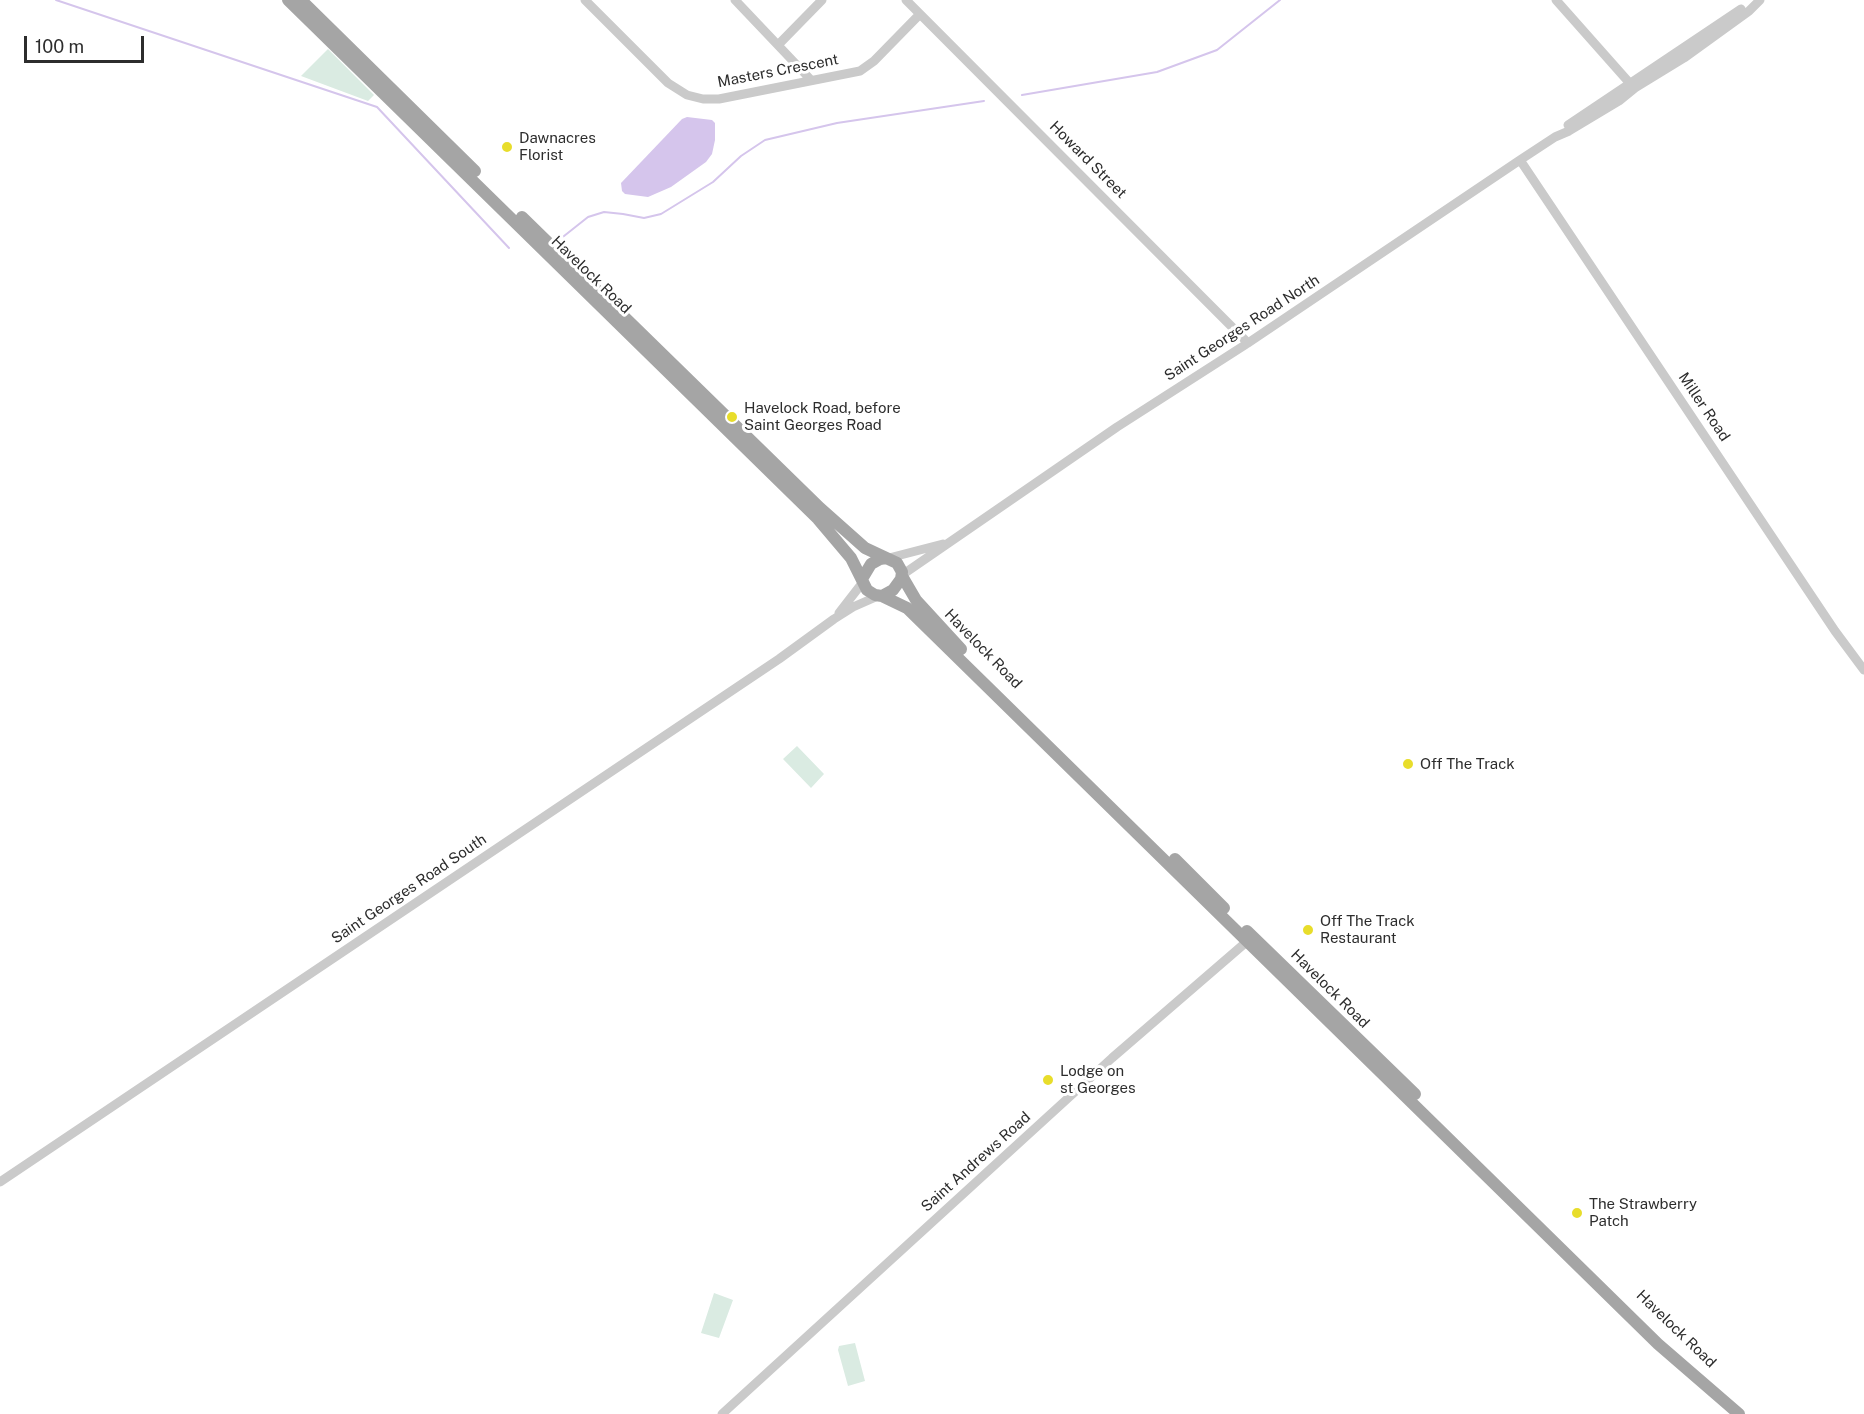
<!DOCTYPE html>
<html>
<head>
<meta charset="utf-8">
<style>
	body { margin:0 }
	#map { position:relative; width:1864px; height:1414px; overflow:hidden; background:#fff; font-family:"Public Sans",sans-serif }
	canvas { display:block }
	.scale { position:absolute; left:24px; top:36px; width:120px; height:27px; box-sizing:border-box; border:3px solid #2d2d2d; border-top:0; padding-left:8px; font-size:18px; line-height:21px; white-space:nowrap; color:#2d2d2d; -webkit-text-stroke:4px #fff; paint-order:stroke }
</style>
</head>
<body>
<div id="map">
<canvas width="1864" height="1414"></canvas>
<div class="scale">100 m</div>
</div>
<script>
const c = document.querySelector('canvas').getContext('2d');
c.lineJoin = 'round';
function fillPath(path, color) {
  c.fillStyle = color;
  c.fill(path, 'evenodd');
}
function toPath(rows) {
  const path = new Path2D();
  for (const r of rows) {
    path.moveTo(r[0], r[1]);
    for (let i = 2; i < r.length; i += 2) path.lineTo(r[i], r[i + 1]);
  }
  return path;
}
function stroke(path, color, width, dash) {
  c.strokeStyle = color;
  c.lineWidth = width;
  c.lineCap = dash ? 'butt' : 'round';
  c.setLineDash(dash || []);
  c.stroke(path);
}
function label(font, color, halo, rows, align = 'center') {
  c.font = font + ' "Public Sans",sans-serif';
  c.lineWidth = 6;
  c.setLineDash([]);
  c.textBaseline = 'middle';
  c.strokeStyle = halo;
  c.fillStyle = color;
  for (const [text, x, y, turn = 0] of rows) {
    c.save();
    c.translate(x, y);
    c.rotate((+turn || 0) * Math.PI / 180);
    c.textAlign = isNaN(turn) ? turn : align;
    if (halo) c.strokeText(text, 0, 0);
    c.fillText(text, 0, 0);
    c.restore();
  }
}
fillPath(toPath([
	[328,49,374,95,368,101,301,76],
	[797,746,824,774,811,788,783,759],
	[714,1293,733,1300,719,1338,701,1333],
	[855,1343,865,1381,848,1386,838,1350,839,1346]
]), '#daebe2');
fillPath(toPath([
	[687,117,712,120,715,123,715,140,712,154,706,162,671,187,648,197,625,194,622,191,621,183,682,119]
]), '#d5c5ec');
stroke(toPath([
	[56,0,377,107,509,248],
	[1022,95,1157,72,1217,50,1280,0],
	[559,240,588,217,604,212,623,214,644,218,661,214,713,182,741,156,765,140,837,123,984,101]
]), '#d5c5ec', 2);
stroke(toPath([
	[585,0,668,83,687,95,703,99,719,99,860,71,874,61,920,14],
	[735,0,811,80],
	[906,0,1248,343],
	[1556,0,1634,88],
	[778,45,822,0],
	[1568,125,1741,9],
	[1520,160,1835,631,1864,670],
	[889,558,943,544],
	[902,575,1117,427,1248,343,1520,160,1555,137,1569,131,1619,101,1635,88,1684,58,1749,11,1760,0],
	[839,613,863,582],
	[0,1182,779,659,834,619,853,607,878,596],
	[722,1414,1112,1058,1251,938]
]), '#cacaca', 9);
stroke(toPath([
	[288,0,818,519,851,558,867,590,875,595,882,596,907,608,1658,1344,1739,1414],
	[301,0,475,171],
	[522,217,820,508,865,548,897,563,902,572,901,579,893,590,882,596],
	[902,576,916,600,961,649],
	[862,579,871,564,880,559,886,558],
	[1175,859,1224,908],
	[1247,931,1415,1094]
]), '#a5a5a5', 12);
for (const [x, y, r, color] of [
	[507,147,6,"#e8dd2b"],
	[732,417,6,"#e8dd2b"],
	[1408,764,6,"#e8dd2b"],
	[1308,930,6,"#e8dd2b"],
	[1048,1080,6,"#e8dd2b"],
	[1577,1213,6,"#e8dd2b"]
]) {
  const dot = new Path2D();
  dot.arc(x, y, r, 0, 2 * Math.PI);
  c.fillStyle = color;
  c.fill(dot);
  stroke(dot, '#fff', 2);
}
label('15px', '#2d2d2d', '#fff', [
	["Masters Crescent",778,71,-11],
	["Howard Street",1088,160,45],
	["Havelock Road",591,275,44],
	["Saint Georges Road North",1242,328,-33],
	["Miller Road",1704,407,56],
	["Havelock Road",983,649,46],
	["Saint Georges Road South",409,889,-34],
	["Havelock Road",1330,989,45],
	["Saint Andrews Road",976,1162,-42],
	["Havelock Road",1676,1329,44]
]);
label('15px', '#2d2d2d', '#fff', [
	["Dawnacres",519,138],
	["Florist",519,155],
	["Havelock Road, before",744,408],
	["Saint Georges Road",744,425],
	["Off The Track",1420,764],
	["Off The Track",1320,921],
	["Restaurant",1320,938],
	["Lodge on",1060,1071],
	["st Georges",1060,1088],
	["The Strawberry",1589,1204],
	["Patch",1589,1221]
], 'left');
</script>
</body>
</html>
